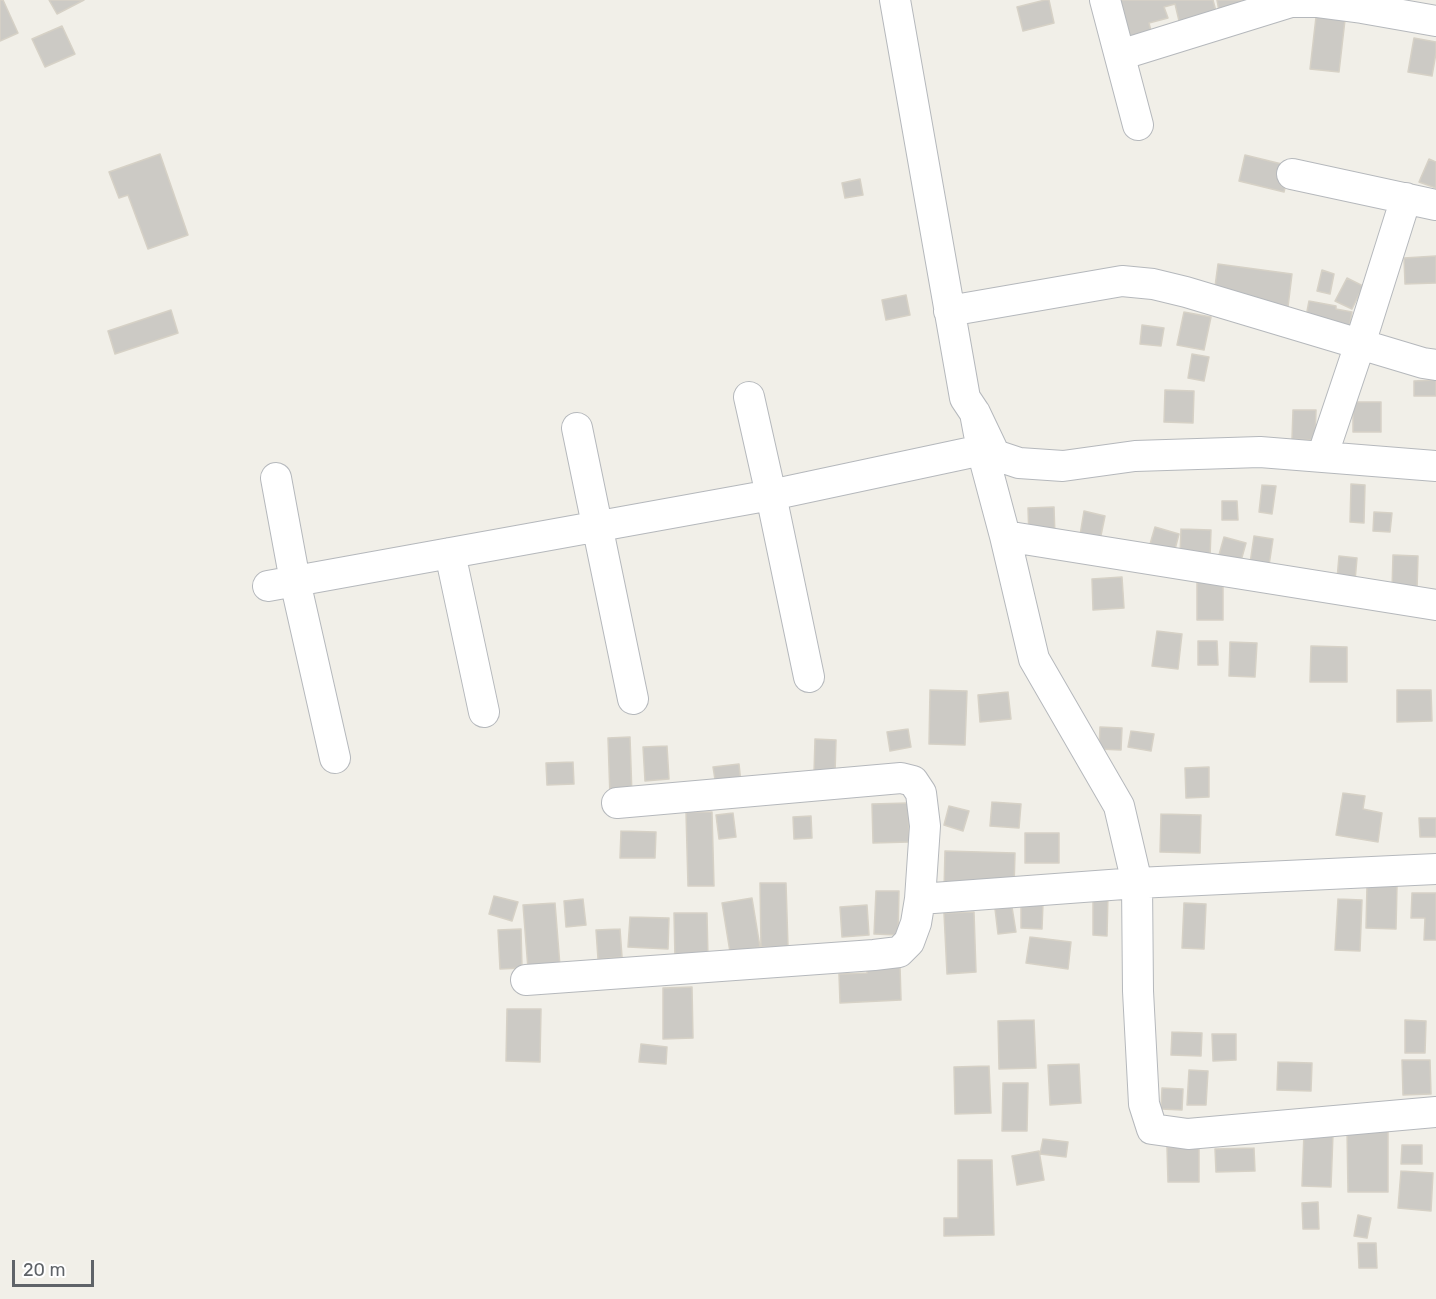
<!DOCTYPE html>
<html>
<head>
<meta charset="utf-8">
<style>
	body { margin:0 }
	#map { position:relative; width:1436px; height:1299px; overflow:hidden; background:#f1efe8; font-family:Rubik,sans-serif }
	canvas { display:block }
	.scale { position:absolute; left:12px; top:1260px; width:82px; height:27px; box-sizing:border-box; border:3px solid #5f6368; border-top:0; padding-left:8px; font-size:18px; line-height:21px; white-space:nowrap; color:#5f6368; -webkit-text-stroke:4px #fff; paint-order:stroke }
</style>
</head>
<body>
<div id="map">
<canvas width="1436" height="1299"></canvas>
<div class="scale">20 m</div>
</div>
<script>
const c = document.querySelector('canvas').getContext('2d');
c.lineJoin = 'round';
function fillPath(path, color) {
  c.fillStyle = color;
  c.fill(path, 'evenodd');
}
function toPath(rows) {
  const path = new Path2D();
  for (const r of rows) {
    path.moveTo(r[0], r[1]);
    for (let i = 2; i < r.length; i += 2) path.lineTo(r[i], r[i + 1]);
  }
  return path;
}
function stroke(path, color, width, dash) {
  c.strokeStyle = color;
  c.lineWidth = width;
  c.lineCap = dash ? 'butt' : 'round';
  c.setLineDash(dash || []);
  c.stroke(path);
}
const building = toPath([
	[0,0,3,0,18,33,0,41,0,0],
	[49,0,84,0,57,14,49,0],
	[1045,0,1049,0,1054,23,1023,31,1017,7,1045,0],
	[1120,0,1213,0,1217,15,1180,25,1175,4,1164,7,1168,18,1149,23,1153,39,1132,44,1120,0],
	[1217,0,1271,0,1219,11,1217,0],
	[1316,17,1345,20,1339,72,1310,69,1316,17],
	[62,26,75,54,45,67,32,39,62,26],
	[1414,38,1436,42,1436,53,1432,76,1408,72,1414,38],
	[160,154,188,235,148,249,128,195,119,198,109,172,160,154],
	[1245,155,1290,166,1284,192,1239,181,1245,155],
	[1429,159,1436,162,1436,188,1419,182,1429,159],
	[860,179,863,195,845,198,842,183,860,179],
	[1436,256,1436,283,1405,284,1404,258,1436,256],
	[1218,264,1292,274,1287,315,1214,294,1218,264],
	[1322,270,1334,274,1330,294,1317,291,1322,270],
	[1347,278,1363,286,1352,309,1335,301,1347,278],
	[906,295,910,315,886,320,882,300,906,295],
	[1309,301,1336,306,1336,309,1352,312,1348,334,1304,327,1309,301],
	[171,310,178,333,115,354,108,331,171,310],
	[1184,312,1211,317,1204,350,1177,345,1184,312],
	[1142,325,1164,328,1161,346,1140,344,1142,325],
	[1192,354,1209,357,1204,381,1188,378,1192,354],
	[1436,380,1436,396,1414,396,1414,381,1436,380],
	[1165,390,1194,391,1193,423,1164,422,1165,390],
	[1353,402,1381,402,1381,432,1353,432,1353,402],
	[1293,410,1316,410,1315,440,1292,439,1293,410],
	[1351,484,1365,485,1364,523,1350,522,1351,484],
	[1262,485,1276,486,1272,514,1259,512,1262,485],
	[1222,501,1237,501,1238,520,1222,520,1222,501],
	[1054,507,1055,537,1029,538,1028,508,1054,507],
	[1084,511,1105,516,1099,545,1079,541,1084,511],
	[1374,512,1392,513,1390,532,1373,531,1374,512],
	[1155,527,1179,534,1173,557,1148,551,1155,527],
	[1181,529,1211,530,1210,557,1180,556,1181,529],
	[1254,536,1273,539,1268,572,1249,570,1254,536],
	[1224,537,1246,543,1239,568,1217,562,1224,537],
	[1393,555,1418,556,1417,590,1392,589,1393,555],
	[1339,556,1357,558,1355,581,1337,579,1339,556],
	[1122,577,1124,608,1093,610,1092,579,1122,577],
	[1197,581,1223,581,1223,620,1197,620,1197,581],
	[1157,631,1182,634,1178,669,1152,666,1157,631],
	[1198,641,1217,641,1218,665,1198,665,1198,641],
	[1230,642,1257,643,1255,677,1229,676,1230,642],
	[1311,646,1347,647,1347,682,1310,682,1311,646],
	[930,690,967,691,965,745,929,744,930,690],
	[1397,690,1431,690,1432,721,1397,722,1397,690],
	[1008,692,1011,719,980,722,978,695,1008,692],
	[1100,727,1122,728,1121,750,1099,749,1100,727],
	[908,729,911,747,890,751,887,732,908,729],
	[1131,731,1154,734,1151,751,1128,747,1131,731],
	[630,737,632,796,610,797,608,738,630,737],
	[815,739,836,740,835,774,814,773,815,739],
	[667,746,669,779,645,781,643,747,667,746],
	[573,762,574,784,547,785,546,763,573,762],
	[739,764,741,783,716,786,713,767,739,764],
	[1209,767,1209,797,1186,798,1185,768,1209,767],
	[1343,793,1365,796,1363,809,1382,813,1378,842,1336,835,1343,793],
	[992,802,1021,804,1019,828,990,826,992,802],
	[908,803,909,842,873,843,872,804,908,803],
	[949,806,969,811,963,831,944,825,949,806],
	[686,812,712,812,714,886,688,886,686,812],
	[733,813,736,837,719,839,716,815,733,813],
	[1161,814,1201,815,1200,853,1160,852,1161,814],
	[811,816,812,838,794,839,793,817,811,816],
	[1419,818,1436,818,1436,837,1420,837,1419,818],
	[621,831,656,832,655,858,620,858,621,831],
	[1025,833,1059,833,1059,863,1025,863,1025,833],
	[945,851,1015,853,1014,887,944,890,945,851],
	[760,883,786,883,788,947,761,947,760,883],
	[1367,885,1397,886,1396,929,1366,928,1367,885],
	[876,891,899,891,898,935,874,934,876,891],
	[1093,893,1108,894,1107,936,1093,935,1093,893],
	[1412,893,1436,893,1436,940,1424,940,1425,918,1411,918,1412,893],
	[494,896,518,902,512,921,489,914,494,896],
	[752,898,760,947,730,952,722,903,752,898],
	[583,899,586,925,566,927,564,901,583,899],
	[1338,899,1362,900,1360,951,1335,950,1338,899],
	[1021,902,1043,903,1042,929,1021,928,1021,902],
	[555,903,560,966,528,969,523,905,555,903],
	[1184,903,1206,904,1204,949,1182,948,1184,903],
	[867,905,869,935,842,937,840,907,867,905],
	[1012,907,1016,932,998,934,995,909,1012,907],
	[974,912,976,972,947,974,944,913,974,912],
	[674,913,707,913,708,959,675,959,674,913],
	[630,917,669,918,668,949,628,947,630,917],
	[521,929,522,968,500,969,498,930,521,929],
	[620,929,622,957,598,959,596,930,620,929],
	[1030,937,1071,942,1068,969,1026,963,1030,937],
	[900,965,901,1000,840,1003,839,974,867,973,867,967,900,965],
	[692,987,693,1038,663,1039,663,988,692,987],
	[507,1009,541,1009,540,1062,506,1061,507,1009],
	[1034,1020,1036,1068,999,1069,998,1021,1034,1020],
	[1405,1020,1426,1021,1425,1053,1405,1053,1405,1020],
	[1172,1032,1202,1033,1201,1056,1171,1055,1172,1032],
	[1212,1034,1236,1034,1236,1060,1213,1061,1212,1034],
	[641,1044,667,1047,666,1064,639,1062,641,1044],
	[1402,1060,1430,1060,1431,1094,1403,1095,1402,1060],
	[1278,1062,1312,1063,1311,1091,1277,1090,1278,1062],
	[1079,1064,1081,1103,1050,1105,1048,1065,1079,1064],
	[989,1066,991,1113,955,1114,954,1067,989,1066],
	[1189,1070,1208,1071,1206,1105,1187,1105,1189,1070],
	[1003,1083,1028,1083,1027,1131,1002,1131,1003,1083],
	[1162,1088,1183,1089,1182,1110,1161,1109,1162,1088],
	[1388,1128,1388,1192,1348,1192,1347,1129,1388,1128],
	[1304,1133,1333,1134,1331,1187,1302,1186,1304,1133],
	[1043,1139,1068,1142,1066,1157,1040,1154,1043,1139],
	[1402,1145,1422,1145,1422,1164,1401,1164,1402,1145],
	[1167,1147,1199,1147,1199,1182,1168,1182,1167,1147],
	[1254,1148,1255,1171,1216,1172,1215,1149,1254,1148],
	[1039,1151,1044,1180,1017,1185,1012,1156,1039,1151],
	[958,1160,992,1160,994,1235,944,1236,944,1218,958,1218,958,1160],
	[1401,1171,1433,1173,1431,1211,1398,1208,1401,1171],
	[1318,1202,1319,1229,1303,1229,1302,1203,1318,1202],
	[1358,1215,1371,1218,1367,1238,1354,1236,1358,1215],
	[1358,1243,1376,1243,1377,1268,1359,1268,1358,1243]
]);
fillPath(building, '#cccac5');
stroke(building, '#d6d1c6', 1.5);
const minor = toPath([
	[895,0,965,398,975,413,995,455,1019,463,1063,466,1135,456,1260,452,1436,466],
	[1105,0,1138,125],
	[1120,55,1291,2,1316,2,1362,8,1436,21],
	[1292,174,1436,205],
	[949,311,1122,281,1153,284,1186,292,1423,363,1436,365],
	[749,397,771,495,809,677],
	[975,413,982,450,1005,536,1034,659,1119,806,1137,883,1138,991,1144,1104,1152,1129,1188,1134,1436,1112],
	[577,428,633,699],
	[1322,457,1360,344,1406,198],
	[276,478,295,581,335,758],
	[1005,536,1436,605],
	[450,553,484,712],
	[268,586,771,495,982,450],
	[920,899,1137,883,1436,869],
	[526,980,874,955,899,952,909,942,916,923,920,899,925,826,921,793,913,781,901,778,617,803]
]);
stroke(minor, '#b5b8bc', 32);
stroke(minor, '#fff', 30);
</script>
</body>
</html>
